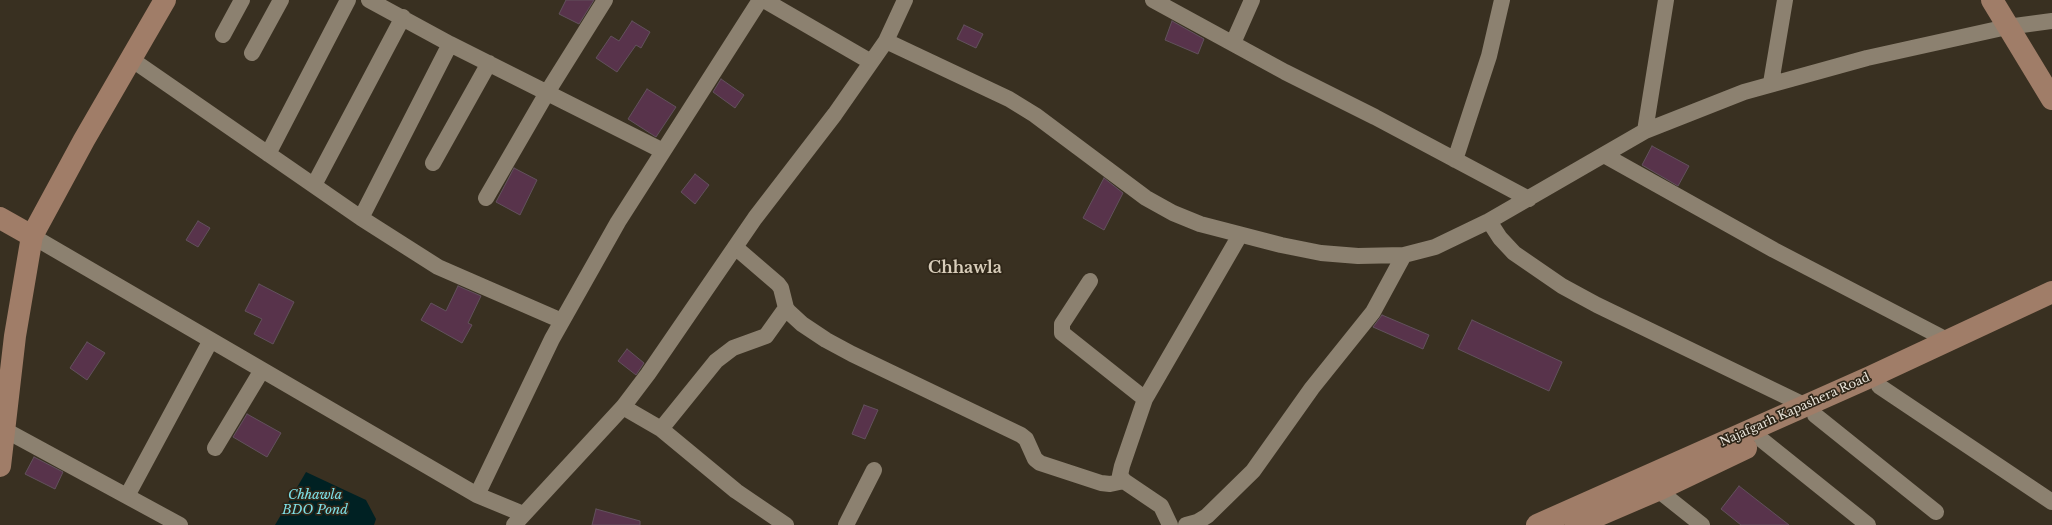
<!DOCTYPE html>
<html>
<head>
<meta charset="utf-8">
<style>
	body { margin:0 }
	canvas { display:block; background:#393021 }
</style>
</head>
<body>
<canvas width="2052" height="525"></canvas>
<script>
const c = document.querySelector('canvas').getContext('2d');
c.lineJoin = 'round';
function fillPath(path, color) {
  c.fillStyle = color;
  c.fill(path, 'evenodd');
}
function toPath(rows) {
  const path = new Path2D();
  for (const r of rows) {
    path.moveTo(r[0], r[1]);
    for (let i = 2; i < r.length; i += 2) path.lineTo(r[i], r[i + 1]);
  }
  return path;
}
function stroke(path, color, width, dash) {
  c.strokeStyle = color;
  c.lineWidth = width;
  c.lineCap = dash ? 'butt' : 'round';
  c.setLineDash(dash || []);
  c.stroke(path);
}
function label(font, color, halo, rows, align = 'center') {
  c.font = font + ' "Libre Baskerville",serif';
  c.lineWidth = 3.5;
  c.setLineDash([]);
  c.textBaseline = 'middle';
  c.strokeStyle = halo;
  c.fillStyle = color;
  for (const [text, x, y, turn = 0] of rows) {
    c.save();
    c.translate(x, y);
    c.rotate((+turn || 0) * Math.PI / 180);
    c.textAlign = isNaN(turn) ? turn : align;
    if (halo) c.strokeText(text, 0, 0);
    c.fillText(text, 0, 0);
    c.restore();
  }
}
fillPath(toPath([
	[306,472,366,500,376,519,374,525,275,525]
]), '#002123');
const building = toPath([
	[566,0,594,0,579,24,559,14,566,0],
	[632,21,650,32,641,48,636,45,617,72,596,58,611,36,619,41,632,21],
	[1172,21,1204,39,1198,54,1165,40,1172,21],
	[964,25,983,34,976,48,957,39,964,25],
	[721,79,744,95,735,108,713,92,721,79],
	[647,89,676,107,656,137,628,119,647,89],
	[1652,146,1689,166,1678,186,1642,165,1652,146],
	[514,168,537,180,520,215,496,202,514,168],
	[695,174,709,185,695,204,681,192,695,174],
	[1104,178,1123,193,1104,230,1083,218,1104,178],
	[198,221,210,228,198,247,186,240,198,221],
	[259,284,294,302,273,344,254,334,262,319,245,311,259,284],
	[458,286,481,296,468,323,472,325,462,343,421,320,431,303,446,311,458,286],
	[1382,315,1429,335,1423,349,1373,327,1382,315],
	[1472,320,1562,362,1549,391,1458,349,1472,320],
	[87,342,105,353,87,380,70,368,87,342],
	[627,349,644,363,636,375,618,361,627,349],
	[864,405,878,410,865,439,852,434,864,405],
	[247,414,281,433,267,457,233,437,247,414],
	[34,457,63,472,55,489,25,474,34,457],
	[1739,486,1789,525,1741,525,1721,509,1739,486],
	[596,509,640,521,640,525,592,525,596,509]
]);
fillPath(building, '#58334b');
stroke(building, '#62515c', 1);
stroke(toPath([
	[369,0,450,44,663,151],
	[764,0,871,62],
	[1153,0,1285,72,1375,117,1529,199],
	[223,35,242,0],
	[886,41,1009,99,1035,115,1146,198,1173,213,1200,224,1281,245,1321,253,1358,256,1404,255,1435,247,1489,221,1645,131,1744,92,1867,58,2007,27,2052,21],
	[1233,43,1252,0],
	[252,53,281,0],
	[131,59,361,218,438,267,562,321],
	[1771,83,1785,0],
	[1645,131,1666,0],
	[268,154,348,0],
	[1604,155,1774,250,1947,340],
	[1455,160,1489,56,1502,0],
	[433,163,489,63],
	[314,185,403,17],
	[486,198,548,91,605,0],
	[361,218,450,44],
	[1489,221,1500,238,1514,253,1562,286,1597,305,1804,405],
	[32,236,477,495,523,514],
	[735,247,778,284,781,288,786,308,789,312,802,324,826,340,852,354,1021,435,1026,439,1035,459,1040,463,1101,483,1110,484,1124,481],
	[1090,281,1062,324,1062,333,1145,399],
	[1879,386,2052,502],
	[623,407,661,429,736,491,786,525],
	[1815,415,1936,512],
	[661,429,716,361,733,348,766,336,786,308],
	[5,430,180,525],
	[1762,440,1868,525],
	[215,448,262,370],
	[1658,490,1702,525],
	[477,495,552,339,618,222,760,0],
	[127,496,211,340],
	[514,525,623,407,648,374,755,218,835,114,886,41,905,0],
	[846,525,874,470],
	[1170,525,1161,506,1124,481,1120,475,1122,466,1145,399,1240,235],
	[1186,525,1197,522,1207,516,1253,471,1312,388,1373,312,1404,255]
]), '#8c8170', 16);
stroke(toPath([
	[1992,0,2052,99],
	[0,218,32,236],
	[0,466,15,336,32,236,84,140,165,0],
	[1537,525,1870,377,2052,292],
	[1576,525,1658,490,1746,448]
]), '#a07d68', 22);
label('12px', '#e8e3d9', '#2f2618', [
	["Najafgarh Kapashera Road",1795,410,-24]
]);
label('italic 13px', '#7ee1e8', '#2f2618', [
	["Chhawla",315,495],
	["BDO Pond",315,510]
]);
label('bold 16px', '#d8cdba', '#2f2618', [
	["Chhawla",965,268]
]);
</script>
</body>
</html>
